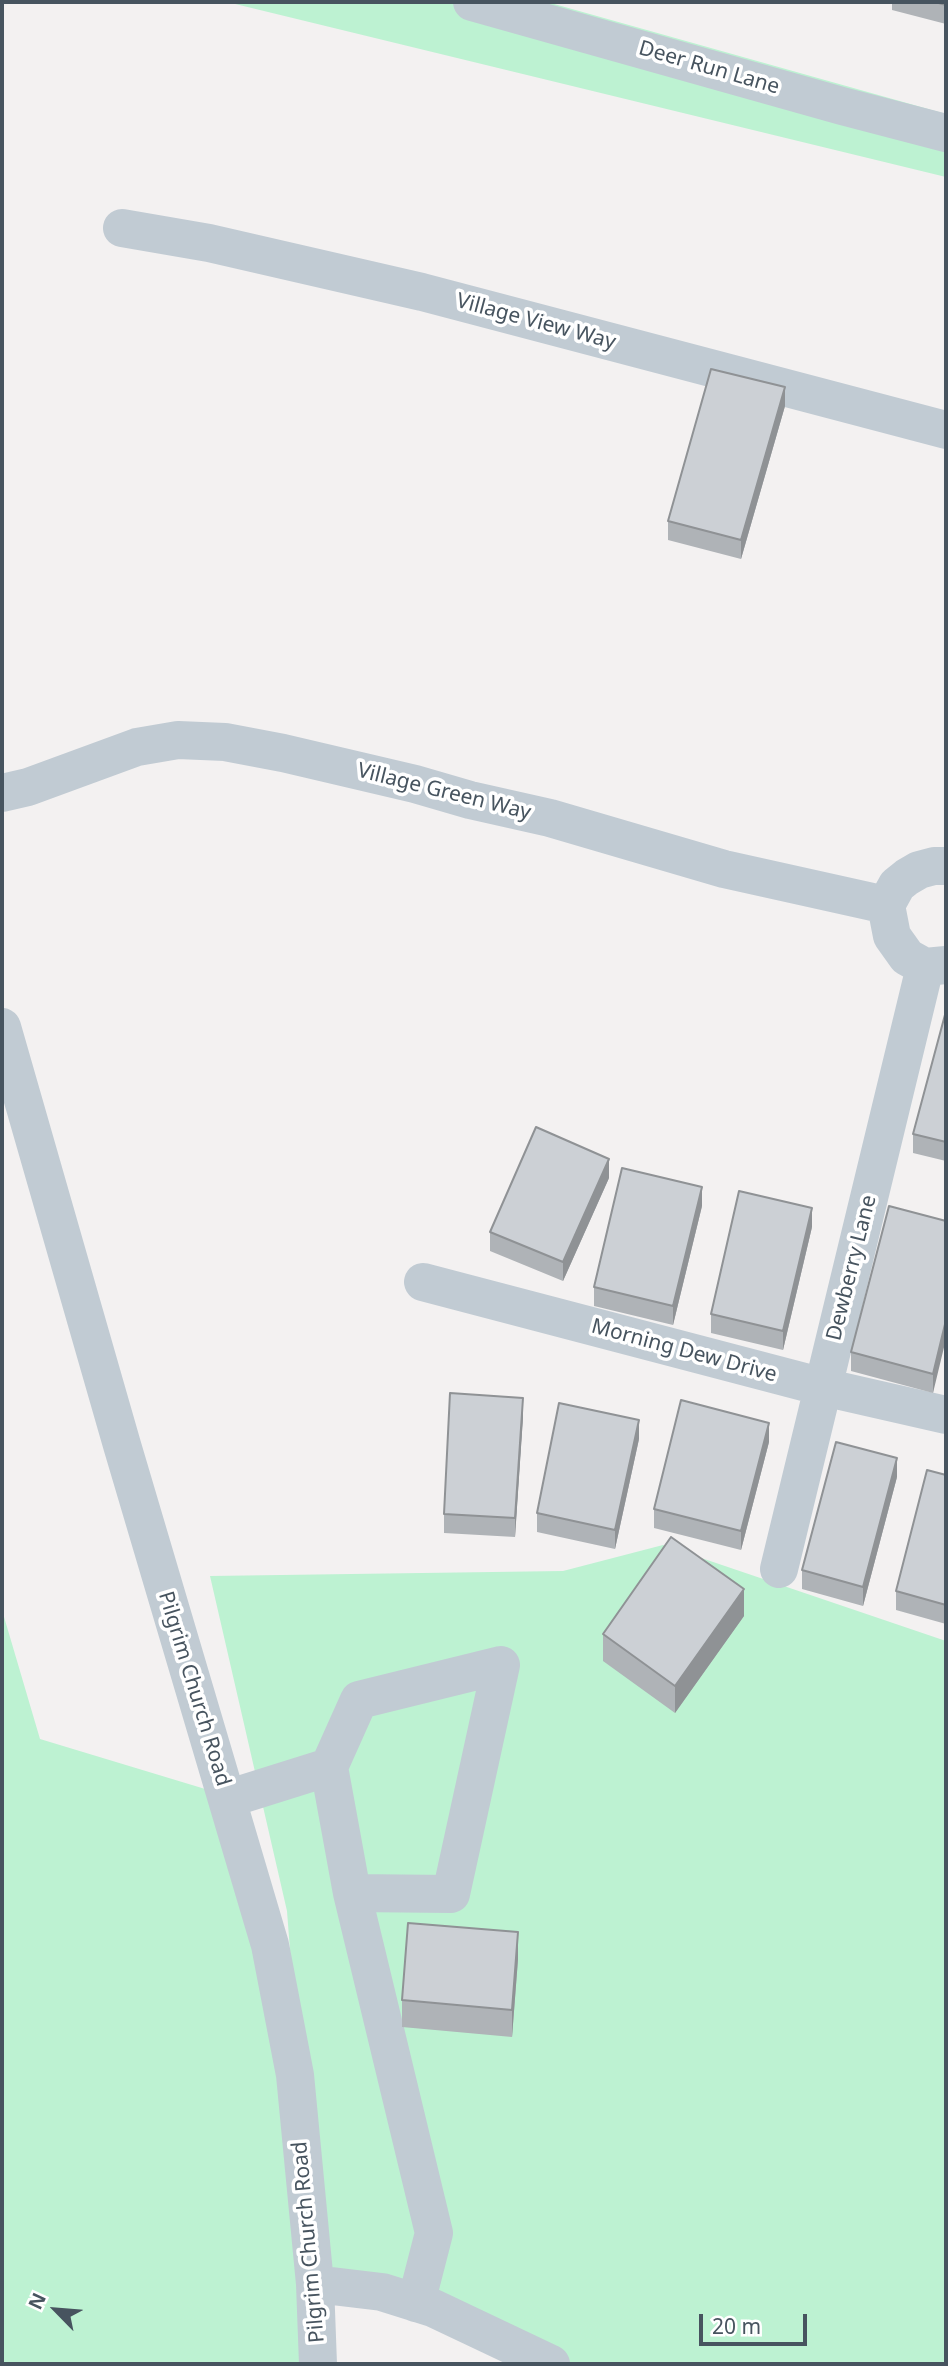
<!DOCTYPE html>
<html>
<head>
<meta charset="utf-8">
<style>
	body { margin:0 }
	#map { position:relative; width:948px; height:2366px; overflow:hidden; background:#f3f1f1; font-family:"Noto Sans",sans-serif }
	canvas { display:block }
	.frame { position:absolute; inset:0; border:4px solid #47545f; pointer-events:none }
	.north { position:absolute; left:21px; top:2275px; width:70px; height:70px; -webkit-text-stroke:5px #fff; paint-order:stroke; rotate:295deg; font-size:19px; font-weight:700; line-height:28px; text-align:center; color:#47545f }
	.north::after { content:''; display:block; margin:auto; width:24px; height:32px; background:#47545f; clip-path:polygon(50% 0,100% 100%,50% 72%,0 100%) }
	.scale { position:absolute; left:699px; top:2314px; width:108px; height:32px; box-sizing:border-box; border:4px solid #47545f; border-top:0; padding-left:9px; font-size:21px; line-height:24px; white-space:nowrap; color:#47545f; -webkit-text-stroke:5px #fff; paint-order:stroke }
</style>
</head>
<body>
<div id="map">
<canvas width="948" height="2366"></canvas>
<div class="frame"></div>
<div class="north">N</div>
<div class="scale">20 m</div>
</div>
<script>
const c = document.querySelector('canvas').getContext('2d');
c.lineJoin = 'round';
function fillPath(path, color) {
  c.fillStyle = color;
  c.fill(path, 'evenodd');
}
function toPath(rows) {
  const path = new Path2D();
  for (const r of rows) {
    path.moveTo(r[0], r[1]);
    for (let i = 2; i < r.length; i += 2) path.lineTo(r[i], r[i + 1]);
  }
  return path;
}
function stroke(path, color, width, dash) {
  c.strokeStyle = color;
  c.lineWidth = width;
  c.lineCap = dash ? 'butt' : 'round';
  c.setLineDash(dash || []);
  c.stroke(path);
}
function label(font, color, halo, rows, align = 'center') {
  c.font = font + ' "Noto Sans",sans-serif';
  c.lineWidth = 7;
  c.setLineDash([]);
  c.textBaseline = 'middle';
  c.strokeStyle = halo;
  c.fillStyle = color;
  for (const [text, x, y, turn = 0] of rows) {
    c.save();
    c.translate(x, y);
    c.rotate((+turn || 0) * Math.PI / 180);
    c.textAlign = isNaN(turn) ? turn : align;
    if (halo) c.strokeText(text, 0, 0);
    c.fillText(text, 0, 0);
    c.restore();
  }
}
fillPath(toPath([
	[227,2,547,2,946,114,946,177],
	[663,1545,946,1641,946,2364,547,2364,316,2284,318,2364,2,2364,2,1610,40,1739,225,1795,312,2239,287,1911,210,1576,563,1571]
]), '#bdf2d2');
stroke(toPath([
	[472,2,842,106,946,133],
	[122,228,209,243,422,292,946,430],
	[2,793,28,787,137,747,178,740,225,742,283,753,415,784,470,800,550,818,724,869,886,905],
	[946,866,934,866,919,870,907,877,897,885,886,905,892,936,907,957,925,967,946,965],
	[2,1027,122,1445,270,1945,295,2075,315,2284,318,2364],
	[423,1282,823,1387,946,1415],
	[779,1569,925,967],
	[329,1767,359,1700,501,1665,451,1894,352,1893],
	[227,1799,329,1767,352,1893,434,2233,416,2303],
	[315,2284,382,2292,433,2308,551,2364]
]), '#c1cbd3', 38);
fillPath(toPath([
	[892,2,946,2,946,24,892,10],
	[785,406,741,559,668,540,668,521],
	[946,1011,946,1161,913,1153,913,1134],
	[609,1178,563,1281,490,1251,490,1232],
	[702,1206,673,1325,594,1306,594,1287],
	[946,1221,933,1393,851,1371,851,1352],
	[812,1227,783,1350,711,1333,711,1314],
	[523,1417,515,1537,444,1533,444,1514],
	[639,1439,615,1549,537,1532,537,1513],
	[769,1442,741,1550,654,1528,654,1509],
	[946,1475,946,1624,896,1610,896,1591],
	[897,1477,863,1606,802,1589,802,1570],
	[744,1616,675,1713,603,1661,603,1634],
	[518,1959,512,2037,402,2027,402,2000]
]), '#afb3b7');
fillPath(toPath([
	[785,387,785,406,741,559,741,540],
	[609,1159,609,1178,563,1281,563,1262],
	[702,1187,702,1206,673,1325,673,1306],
	[812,1208,812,1227,783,1350,783,1331],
	[946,1320,946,1339,933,1393,933,1374],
	[523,1398,523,1417,515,1537,515,1518],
	[639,1420,639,1439,615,1549,615,1530],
	[769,1423,769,1442,741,1550,741,1531],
	[897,1458,897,1477,863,1606,863,1587],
	[744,1589,744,1616,675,1713,675,1686],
	[518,1932,518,1959,512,2037,512,2010]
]), '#8f9295');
const building = toPath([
	[935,2,946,2,946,5,935,2],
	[711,369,785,387,741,540,668,521,711,369],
	[946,1011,946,1142,913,1134,946,1011],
	[536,1127,609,1159,563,1262,490,1232,536,1127],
	[622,1168,702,1187,673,1306,594,1287,622,1168],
	[739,1191,812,1208,783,1331,711,1314,739,1191],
	[889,1206,946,1221,946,1320,933,1374,851,1352,889,1206],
	[450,1393,523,1398,515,1518,444,1514,450,1393],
	[681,1400,769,1423,741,1531,654,1509,681,1400],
	[559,1403,639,1420,615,1530,537,1513,559,1403],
	[836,1442,897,1458,863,1587,802,1570,836,1442],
	[927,1470,946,1475,946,1605,896,1591,927,1470],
	[671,1537,744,1589,675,1686,603,1634,671,1537],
	[408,1923,518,1932,512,2010,402,2000,408,1923]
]);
fillPath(building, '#ccd0d5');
stroke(building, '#8f9295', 2);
label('21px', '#47545f', '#fff', [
	["Deer Run Lane",709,68,16],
	["Village View Way",536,322,15],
	["Village Green Way",444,792,14],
	["Dewberry Lane",852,1268,-76],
	["Morning Dew Drive",684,1351,15],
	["Pilgrim Church Road",194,1689,73],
	["Pilgrim Church Road",309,2242,-95]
]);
</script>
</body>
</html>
